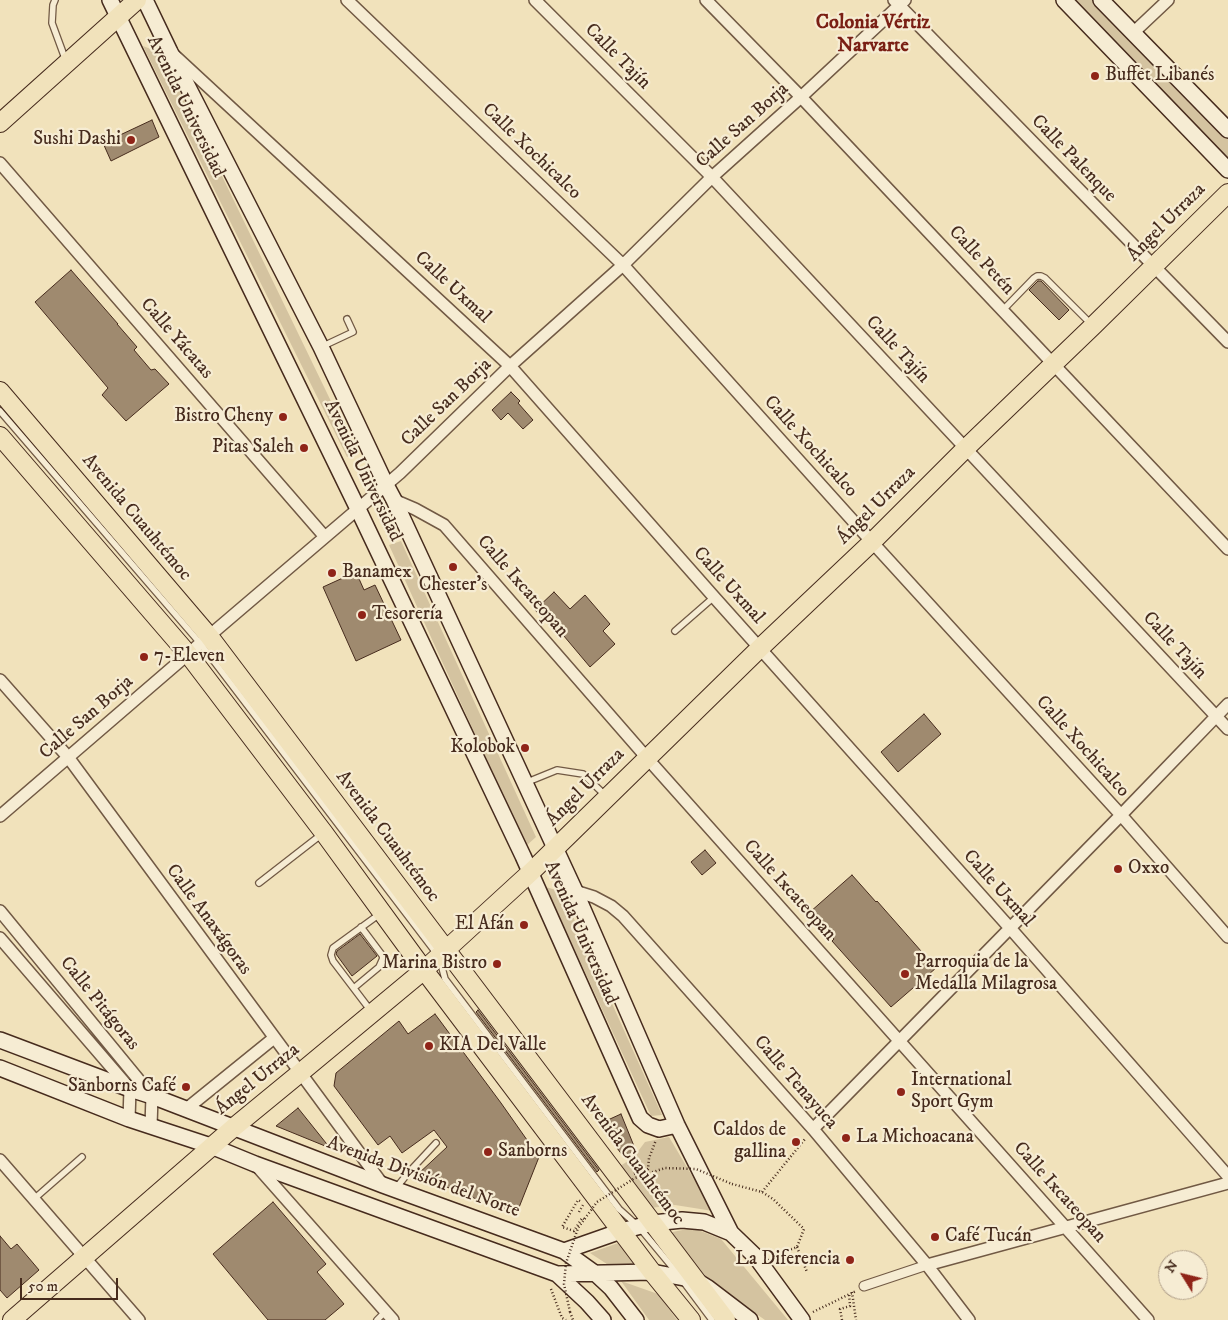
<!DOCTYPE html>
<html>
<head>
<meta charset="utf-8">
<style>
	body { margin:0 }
	#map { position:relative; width:1228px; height:1320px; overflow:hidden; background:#f1e2bb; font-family:"IM FELL DW Pica",serif }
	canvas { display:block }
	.north { position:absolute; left:1158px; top:1250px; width:50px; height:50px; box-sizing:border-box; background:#f6ecd3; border:1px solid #b09f8a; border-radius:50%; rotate:306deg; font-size:14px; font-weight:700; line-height:20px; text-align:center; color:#462b1d }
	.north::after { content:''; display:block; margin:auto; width:18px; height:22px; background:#8f2418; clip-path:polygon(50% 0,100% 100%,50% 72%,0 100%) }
	.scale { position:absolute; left:20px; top:1278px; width:98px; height:22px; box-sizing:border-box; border:2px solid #462b1d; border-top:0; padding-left:6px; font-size:15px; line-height:18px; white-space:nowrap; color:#462b1d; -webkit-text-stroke:4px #f6ecd3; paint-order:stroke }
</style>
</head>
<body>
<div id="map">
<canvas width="1228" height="1320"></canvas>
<div class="north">N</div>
<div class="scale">50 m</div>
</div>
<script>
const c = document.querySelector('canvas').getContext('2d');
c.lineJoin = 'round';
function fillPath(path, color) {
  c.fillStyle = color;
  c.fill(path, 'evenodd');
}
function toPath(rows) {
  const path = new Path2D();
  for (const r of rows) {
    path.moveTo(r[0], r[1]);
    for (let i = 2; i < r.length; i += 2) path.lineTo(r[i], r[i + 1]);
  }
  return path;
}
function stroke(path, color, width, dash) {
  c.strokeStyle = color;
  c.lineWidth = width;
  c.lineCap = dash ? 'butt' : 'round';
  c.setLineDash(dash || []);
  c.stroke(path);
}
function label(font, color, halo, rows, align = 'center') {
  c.font = font + ' "IM FELL DW Pica",serif';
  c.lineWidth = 4.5;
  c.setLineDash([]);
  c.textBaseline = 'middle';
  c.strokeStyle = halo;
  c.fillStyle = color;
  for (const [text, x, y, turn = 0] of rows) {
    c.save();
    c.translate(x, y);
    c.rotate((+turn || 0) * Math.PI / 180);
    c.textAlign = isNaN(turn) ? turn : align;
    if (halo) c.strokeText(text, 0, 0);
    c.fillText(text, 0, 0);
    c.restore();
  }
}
fillPath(toPath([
	[1072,0,1097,0,1228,133,1228,161],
	[143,46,163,54,356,453,347,457],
	[401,541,536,837,526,846,389,545],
	[546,887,562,892,662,1115,651,1116],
	[669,1137,713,1211,675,1205,650,1208,620,1166,633,1158,645,1142],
	[693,1228,721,1239,788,1320,765,1320,694,1270,667,1233],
	[621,1242,635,1263,616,1270,590,1253],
	[621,1281,658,1294,677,1320,649,1320]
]), '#d4c3a0');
const building = toPath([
	[152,120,159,137,111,161,103,143,152,120],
	[71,270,118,324,117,324,137,347,134,350,151,370,155,369,169,384,126,421,102,395,108,388,35,302,71,270],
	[1038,281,1041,281,1069,310,1059,320,1029,290,1038,281],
	[511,392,520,401,518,403,533,420,523,429,508,413,501,420,492,410,511,392],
	[356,572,364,590,375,585,401,640,356,661,323,587,356,572],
	[554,592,570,609,585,595,610,624,603,631,615,644,590,667,553,623,550,626,535,610,554,592],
	[924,714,941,734,898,772,881,752,924,714],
	[705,850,716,863,702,875,691,862,705,850],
	[852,875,876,902,877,901,936,968,891,1007,832,941,834,939,810,912,852,875],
	[360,934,377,956,352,976,336,954,337,951,360,934],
	[478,1010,599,1170,597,1172,476,1012,478,1010],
	[435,1014,501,1103,539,1157,516,1215,417,1175,447,1147,434,1130,402,1153,390,1136,378,1145,334,1086,336,1073,399,1021,408,1034,435,1014],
	[298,1108,330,1148,276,1126,298,1108],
	[621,1114,636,1151,623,1156,599,1124,621,1114],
	[273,1202,326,1264,317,1272,344,1304,325,1320,268,1320,213,1254,273,1202],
	[0,1236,11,1249,17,1244,39,1270,7,1298,0,1290,0,1236]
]);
fillPath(building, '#9f8a6f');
stroke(building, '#462b1d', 1);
const service = toPath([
	[55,0,53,5,52,23,66,61],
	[1003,310,1034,278,1037,276,1041,276,1045,278,1092,325],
	[321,347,353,332,347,319],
	[0,411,200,643,437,954],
	[675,631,714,597],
	[525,783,557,770,583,774,606,796],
	[259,883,322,834],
	[440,960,445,979,619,1209,639,1227,678,1274],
	[355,987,379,967,383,958,382,955,361,927],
	[371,1011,333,961,331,955,333,948,381,913],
	[396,1188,409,1172,436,1143],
	[34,1199,82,1157],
	[683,1281,712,1320],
	[377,1320,386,1311]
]);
const pedestrian = toPath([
	[864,1286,927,1265]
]);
const minor = toPath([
	[347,0,623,265,872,542,1121,815,1228,937],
	[535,0,712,177,1228,729],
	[706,0,801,97,1228,549],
	[894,0,1228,342],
	[1133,33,1168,0],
	[175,56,510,366,714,597,1010,928,1228,1176],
	[0,163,325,537],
	[394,500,415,509,444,525,647,758,1148,1320],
	[0,680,68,757,383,1185],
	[0,816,209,636,400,473,510,366,623,265,712,177,801,97,905,0],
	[575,891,594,897,611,906,623,916,813,1129,927,1265,969,1320],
	[0,911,152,1096,151,1126],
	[0,938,130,1089,129,1119],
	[185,1110,274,1038],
	[813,1129,1121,815,1228,704],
	[0,1160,139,1320],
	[256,1165,393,1320],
	[927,1265,1228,1183]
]);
const secondary = toPath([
	[110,0,358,509,523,856,640,1118,648,1125,659,1129,677,1125],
	[145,0,170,52,321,347,386,485,394,500,575,891,677,1125,731,1233],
	[1064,0,1228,170],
	[1101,0,1228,130],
	[0,1040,130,1089,152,1096,383,1185,564,1251,596,1274,611,1288,636,1320],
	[0,1068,129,1119,211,1146,255,1164,557,1274,652,1272,695,1280,708,1288,750,1320],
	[564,1251,621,1231,653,1223,682,1220,704,1222,731,1233,756,1257,802,1320],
	[557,1274,587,1302,603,1320]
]);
const primary = toPath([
	[0,123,137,0],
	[0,391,209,636,726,1320],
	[0,436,188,654,324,833,424,970,652,1272,691,1320],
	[12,1320,233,1128,300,1073,424,970,531,872,760,648,872,542,965,449,1093,326,1228,193]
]);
stroke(service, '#715944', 8);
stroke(pedestrian, '#715944', 11);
stroke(minor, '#715944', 14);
stroke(secondary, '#462b1d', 18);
stroke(primary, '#462b1d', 20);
stroke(toPath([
	[634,1174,648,1169,649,1158,656,1140],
	[732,1184,762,1192,773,1199,804,1229,797,1247,772,1257],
	[762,1192,805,1139],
	[580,1201,578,1200,562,1227,574,1231,582,1218,584,1219],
	[579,1212,583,1205],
	[797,1247,807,1272],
	[551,1289,562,1318,566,1320],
	[852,1292,856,1320],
	[570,1312,573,1320],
	[813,1312,856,1291],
	[842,1320,840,1309,850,1306,849,1294]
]), '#462b1d', 2.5, [1, 2.5]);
stroke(service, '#f6ecd3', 5.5);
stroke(pedestrian, '#f6ecd3', 9);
stroke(minor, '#f6ecd3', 11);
stroke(secondary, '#f6ecd3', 15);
stroke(primary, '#f1e2bb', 18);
stroke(toPath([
	[570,1312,564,1284,566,1263,578,1228,597,1202,635,1178,665,1168,696,1169,732,1184]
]), '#462b1d', 2.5, [1, 2.5]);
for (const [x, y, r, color] of [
	[1095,76,5,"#8f2418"],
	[131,140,5,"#8f2418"],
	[283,417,5,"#8f2418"],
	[304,448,5,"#8f2418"],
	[453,567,5,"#8f2418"],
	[332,573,5,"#8f2418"],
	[362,615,5,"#8f2418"],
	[144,657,5,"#8f2418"],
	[525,748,5,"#8f2418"],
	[1118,869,5,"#8f2418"],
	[524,925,5,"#8f2418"],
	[497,964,5,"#8f2418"],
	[905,974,5,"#8f2418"],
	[429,1046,5,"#8f2418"],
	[186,1087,5,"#8f2418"],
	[901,1092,5,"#8f2418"],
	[846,1138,5,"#8f2418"],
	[796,1142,5,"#8f2418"],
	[488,1152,5,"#8f2418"],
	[935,1237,5,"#8f2418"],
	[850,1260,5,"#8f2418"]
]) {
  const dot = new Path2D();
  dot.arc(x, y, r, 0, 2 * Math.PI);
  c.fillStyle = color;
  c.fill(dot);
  stroke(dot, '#f6ecd3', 2);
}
label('19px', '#462b1d', '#f6ecd3', [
	["Calle Tajín",617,57,45],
	["Avenida Universidad",185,107,64],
	["Calle San Borja",743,126,-42],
	["Calle Xochicalco",531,152,44],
	["Calle Palenque",1073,159,46],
	["Ángel Urraza",1167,223,-45],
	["Calle Petén",981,261,47],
	["Calle Uxmal",452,288,43],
	["Calle Yácatas",176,339,49],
	["Calle Tajín",897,350,47],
	["Calle San Borja",447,403,-44],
	["Calle Xochicalco",810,447,48],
	["Avenida Universidad",362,471,64],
	["Ángel Urraza",877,506,-45],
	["Avenida Cuauhtémoc",136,518,50],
	["Calle Uxmal",728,586,48],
	["Calle Ixcateopan",522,587,49],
	["Calle Tajín",1174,646,47],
	["Calle San Borja",87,718,-41],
	["Calle Xochicalco",1082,747,48],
	["Ángel Urraza",586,788,-45],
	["Avenida Cuauhtémoc",387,837,53],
	["Calle Uxmal",998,889,48],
	["Calle Ixcateopan",789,891,48],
	["Calle Anaxágoras",208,920,54],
	["Avenida Universidad",580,933,66],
	["Calle Pitágoras",99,1004,51],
	["Ángel Urraza",258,1080,-39],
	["Calle Tenayuca",795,1083,49],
	["Avenida Cuauhtémoc",632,1160,53],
	["Avenida División del Norte",423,1178,20],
	["Calle Ixcateopan",1059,1193,48]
]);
label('19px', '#462b1d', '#f6ecd3', [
	["Buffet Libanés",1105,76],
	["Sushi Dashi",121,140,"right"],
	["Bistro Cheny",273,417,"right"],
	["Pitas Saleh",294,448,"right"],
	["Banamex",342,573],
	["Chester's",453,586,"center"],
	["Tesorería",372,615],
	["7-Eleven",154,657],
	["Kolobok",515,748,"right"],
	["Oxxo",1128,869],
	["El Afán",514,925,"right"],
	["Parroquia de la",915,963],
	["Medalla Milagrosa",915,985],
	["Marina Bistro",487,964,"right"],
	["KIA Del Valle",439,1046],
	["International",911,1081],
	["Sport Gym",911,1103],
	["Sanborns Café",176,1087,"right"],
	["Caldos de",786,1131,"right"],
	["gallina",786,1153,"right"],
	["La Michoacana",856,1138],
	["Sanborns",498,1152],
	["Café Tucán",945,1237],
	["La Diferencia",840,1260,"right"]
], 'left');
label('bold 20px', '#7a1f14', '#f6ecd3', [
	["Colonia Vértiz",873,24],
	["Narvarte",873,47]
]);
</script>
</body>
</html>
